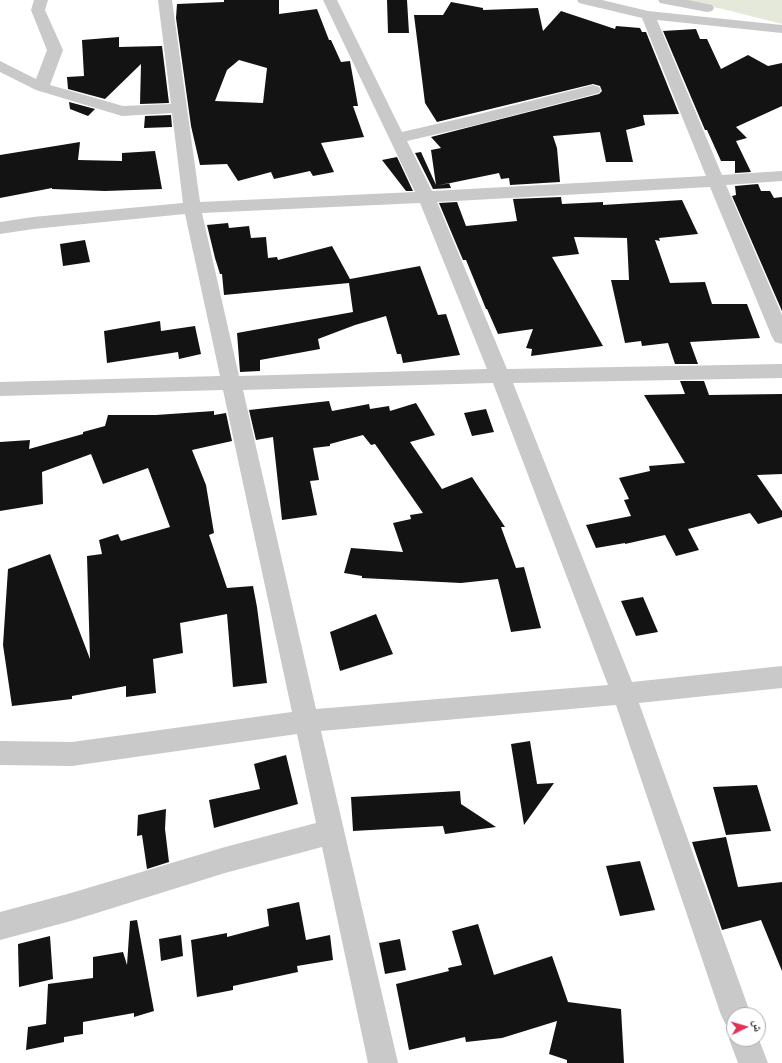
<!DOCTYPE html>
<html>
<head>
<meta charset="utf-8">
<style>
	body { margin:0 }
	#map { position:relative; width:782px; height:1063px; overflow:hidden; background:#fff; font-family:"Nunito Sans","Noto Naskh Arabic",sans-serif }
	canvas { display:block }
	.north { position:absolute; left:726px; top:1007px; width:40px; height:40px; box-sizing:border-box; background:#fff; border:1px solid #ababab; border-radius:50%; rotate:85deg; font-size:11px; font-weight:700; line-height:16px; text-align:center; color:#2c2c2c }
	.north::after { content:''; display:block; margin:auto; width:14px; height:18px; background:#df3254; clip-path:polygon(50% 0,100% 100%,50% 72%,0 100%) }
</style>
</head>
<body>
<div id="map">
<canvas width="782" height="1063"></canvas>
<div class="north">ش</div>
</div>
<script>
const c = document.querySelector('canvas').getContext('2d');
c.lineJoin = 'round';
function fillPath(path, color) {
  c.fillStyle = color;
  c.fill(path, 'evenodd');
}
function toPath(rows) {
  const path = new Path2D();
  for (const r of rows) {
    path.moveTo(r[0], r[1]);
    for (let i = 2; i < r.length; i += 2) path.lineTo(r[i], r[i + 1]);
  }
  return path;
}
fillPath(toPath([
	[677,0,782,0,782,24,723,9]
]), '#e4e9d9');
fillPath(toPath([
	[224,0,279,0,279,14,317,9,329,40,331,40,341,62,350,61,358,106,353,106,364,137,321,143,334,172,313,176,310,171,274,179,271,172,238,181,227,164,200,165,191,126,176,18,177,4,224,2],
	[239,60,267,68,263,103,215,101,227,70],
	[387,0,407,0,409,33,388,33],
	[451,2,483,8,483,10,538,8,543,31,561,11,615,29,616,26,640,28,642,32,646,32,679,114,643,115,645,125,626,130,633,162,606,162,600,132,553,136,557,148,560,182,510,185,509,178,501,179,499,173,436,186,449,183,451,188,433,189,415,153,421,152,436,185,431,150,441,148,431,137,599,94,602,91,600,86,593,84,437,122,425,103,414,15,443,15],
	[696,29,700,39,707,39,721,69,748,55,768,66,782,63,782,106,736,127,747,138,736,141,751,172,735,173,735,161,721,161,707,130,705,130,663,31],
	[119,37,119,47,162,46,169,103,140,104,141,64,105,99,68,89,67,77,84,76,82,40],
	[69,102,95,109,88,116,70,109],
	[171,115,172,127,144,128,145,116],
	[80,142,78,160,122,161,122,153,155,151,162,189,105,191,52,189,52,188,0,198,0,155],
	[397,157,413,191,406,191,382,160],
	[758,184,761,191,770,191,774,198,782,197,782,311,732,196,736,195,735,186],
	[561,197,562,204,603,202,603,205,682,200,698,234,659,238,660,241,655,240,670,283,705,282,712,304,747,304,760,338,690,342,698,364,675,364,668,343,642,346,641,341,625,343,611,280,629,280,627,238,574,237,579,254,552,257,603,346,531,356,532,349,526,348,533,329,498,334,487,309,486,309,466,260,463,260,439,203,457,202,466,226,517,221,513,199],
	[228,223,229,228,249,226,251,238,266,237,268,258,277,257,278,260,332,246,350,279,420,266,438,315,446,314,460,355,403,363,401,354,397,354,386,316,355,325,318,339,320,349,260,360,260,371,240,372,237,333,353,312,349,283,224,295,222,274,220,274,215,258,207,225],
	[85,240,90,262,63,266,60,244],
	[160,321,161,331,195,326,201,354,179,359,178,352,107,363,104,331],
	[680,381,704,381,709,395,782,394,782,474,757,475,782,511,782,517,758,524,750,513,688,529,699,550,676,556,665,535,625,544,625,543,596,548,586,525,631,516,624,500,629,499,619,478,650,471,649,466,685,463,644,395,685,394],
	[329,401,332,411,369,404,370,409,389,406,390,411,416,403,435,435,410,442,442,489,472,477,505,527,501,527,516,568,524,567,541,628,511,632,498,579,461,583,362,578,362,576,344,573,351,548,403,552,393,523,411,519,410,515,423,513,375,444,371,445,363,435,330,444,330,446,313,448,319,480,310,481,317,515,282,520,273,437,256,440,249,410],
	[486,409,494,432,472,436,464,413],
	[214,411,214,415,226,413,232,441,192,450,206,485,214,533,209,535,227,588,253,586,257,607,267,683,233,687,227,614,180,623,183,653,153,659,156,693,126,697,126,686,72,696,72,699,12,706,3,645,8,569,50,554,90,659,87,556,102,554,99,540,118,534,121,541,170,527,148,468,103,484,91,454,42,472,43,504,0,511,0,442,30,440,29,449,83,434,83,432,105,426,108,415,156,415],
	[643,597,658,632,636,636,621,601],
	[376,614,393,654,340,671,330,632],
	[530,741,537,784,554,783,524,825,511,744],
	[286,755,298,804,214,828,209,800,260,789,254,764],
	[757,785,771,831,726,835,713,787],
	[460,791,461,804,496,827,445,834,443,826,353,831,351,797],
	[166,809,165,829,169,862,147,869,142,835,137,836,138,815],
	[726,837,738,887,782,882,782,971,761,920,722,930,692,842],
	[640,861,655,910,620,916,606,866],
	[299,902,306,940,330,935,333,960,297,966,298,972,233,986,233,990,197,997,191,940,227,933,227,937,269,926,267,909],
	[137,920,154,1011,134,1017,134,1013,83,1022,83,1034,64,1037,64,1042,26,1050,28,1027,46,1024,48,984,93,978,93,957,123,952,127,965,130,921],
	[478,924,494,975,552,956,568,1002,621,1009,624,1063,567,1063,567,1060,549,1054,557,1021,502,1038,466,1042,465,1037,409,1050,396,984,449,971,448,968,462,965,452,931],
	[181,935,183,956,161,961,159,939],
	[50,936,53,979,19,987,18,944],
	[400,939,406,970,385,974,379,943]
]), '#131313');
fillPath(toPath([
	[34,0,48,0,45,10,63,50,50,85,123,106,171,104,158,0,172,0,200,202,415,192,323,0,337,0,402,132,471,116,593,85,599,87,601,90,599,93,472,126,407,141,432,191,706,176,642,18,579,3,577,0,602,0,648,11,782,25,782,33,657,20,722,175,782,171,782,181,726,185,782,315,782,344,775,342,772,337,710,187,437,202,507,369,782,364,782,378,513,383,632,682,782,666,782,688,639,703,751,1015,734,1015,734,1039,758,1039,758,1037,768,1063,738,1063,729,1039,734,1029,726,1025,721,1015,616,705,321,731,398,1063,368,1063,322,847,225,873,71,921,0,940,0,912,71,893,225,847,316,823,297,734,72,766,0,765,0,741,72,742,292,712,223,390,0,396,0,382,220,376,185,214,33,229,0,234,0,222,33,217,183,203,172,113,122,116,36,90,0,72,0,61,36,79,47,50,31,10,34,0],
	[420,203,487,369,239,376,202,213,420,203],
	[493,383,608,685,316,709,243,390,493,383],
	[658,0,688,0,712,5,714,8,712,11,707,12,660,3,658,0]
]), '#c9c9c9');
</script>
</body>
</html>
